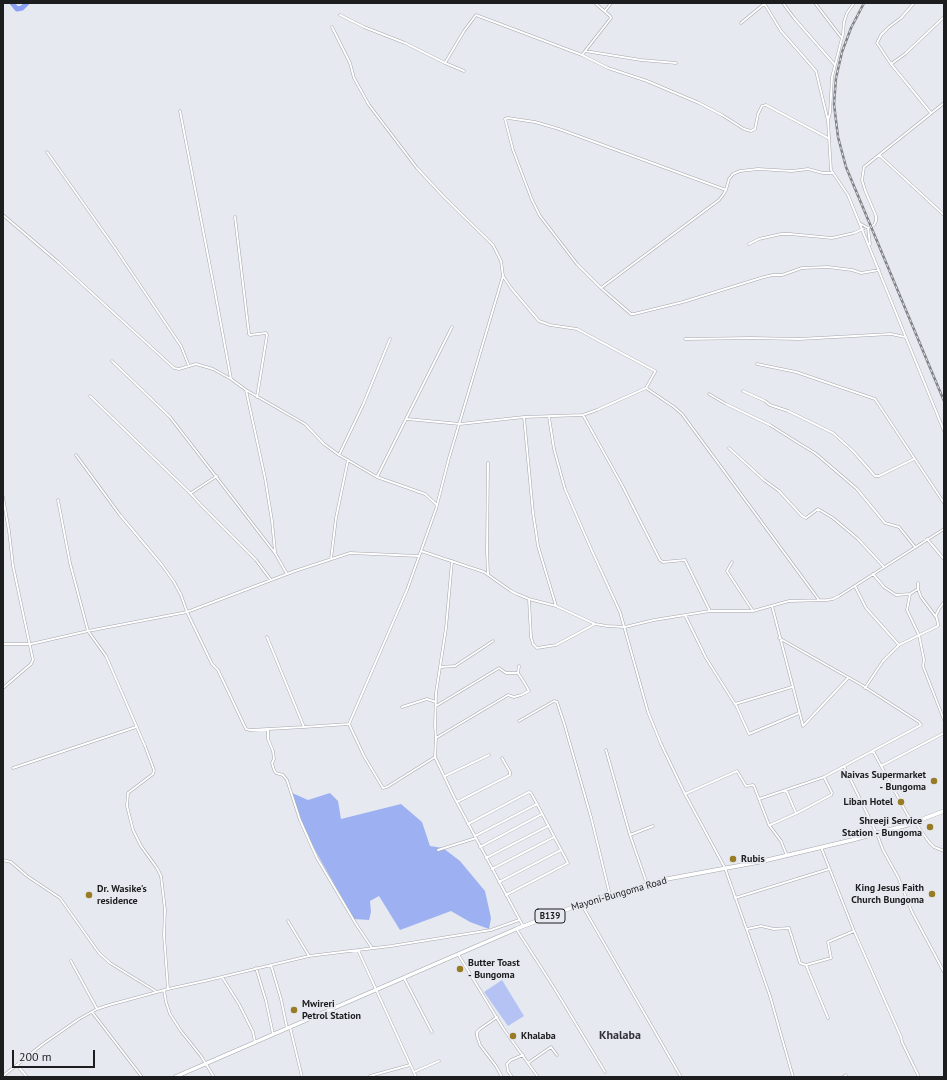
<!DOCTYPE html>
<html>
<head>
<meta charset="utf-8">
<style>
	body { margin:0 }
	#map { position:relative; width:947px; height:1080px; overflow:hidden; background:#e6e9ef; font-family:"PT Sans",sans-serif }
	canvas { display:block }
	.frame { position:absolute; inset:0; border:4px solid #1c1d1f; pointer-events:none }
	.scale { position:absolute; left:12px; top:1050px; width:83px; height:18px; box-sizing:border-box; border:2px solid #1c1d1f; border-top:0; padding-left:5px; font-size:12px; line-height:14px; white-space:nowrap; color:#1c1d1f; -webkit-text-stroke:3px #e6e9ef; paint-order:stroke }
</style>
</head>
<body>
<div id="map">
<canvas width="947" height="1080"></canvas>
<div class="frame"></div>
<div class="scale">200 m</div>
</div>
<script>
const c = document.querySelector('canvas').getContext('2d');
c.lineJoin = 'round';
function fillPath(path, color) {
  c.fillStyle = color;
  c.fill(path, 'evenodd');
}
function toPath(rows) {
  const path = new Path2D();
  for (const r of rows) {
    path.moveTo(r[0], r[1]);
    for (let i = 2; i < r.length; i += 2) path.lineTo(r[i], r[i + 1]);
  }
  return path;
}
function stroke(path, color, width, dash) {
  c.strokeStyle = color;
  c.lineWidth = width;
  c.lineCap = dash ? 'butt' : 'round';
  c.setLineDash(dash || []);
  c.stroke(path);
}
function label(font, color, halo, rows, align = 'center') {
  c.font = font + ' "PT Sans",sans-serif';
  c.lineWidth = 4;
  c.setLineDash([]);
  c.textBaseline = 'middle';
  c.strokeStyle = halo;
  c.fillStyle = color;
  for (const [text, x, y, turn = 0] of rows) {
    c.save();
    c.translate(x, y);
    c.rotate((+turn || 0) * Math.PI / 180);
    c.textAlign = isNaN(turn) ? turn : align;
    if (halo) c.strokeText(text, 0, 0);
    c.fillText(text, 0, 0);
    c.restore();
  }
}
fillPath(toPath([
	[502,980,524,1016,508,1026,484,992]
]), '#b4c3f4');
fillPath(toPath([
	[290,792,308,800,330,793,338,801,341,819,401,804,422,822,430,846,443,848,460,861,485,891,491,918,489,929,470,922,451,911,400,930,379,896,370,901,371,912,369,920,354,919,307,836]
]), '#9db1f2');
stroke(toPath([
	[12,3,17,9,22,8,27,3]
]), '#89a1f2', 5);
const street = toPath([
	[764,3,781,31,816,71,828,121,831,170,848,195,944,431],
	[783,3,794,18,835,65],
	[815,3,841,37],
	[914,3,901,18,889,27,881,35,877,43,891,64,931,113],
	[605,11,611,3],
	[340,15,364,27,405,43,445,63,464,31,476,15,582,55,608,68,647,81,699,103,722,115,744,129,751,131,755,129,758,114,762,106,766,105,828,138],
	[741,23,764,4],
	[332,27,350,63,354,78,369,105,417,168,444,197,493,245,501,261,503,276,449,458,436,509,407,590,349,724,364,756,383,788,387,787,435,757],
	[585,51,641,60,676,63],
	[582,55,611,18,610,16,595,3],
	[445,63,464,71],
	[891,64,905,54,944,17],
	[180,111,215,292,231,379],
	[828,120,830,113,832,77,843,34,844,22,847,13,854,3],
	[47,152,115,248,181,346,189,366],
	[879,155,944,215],
	[726,190,559,129,535,122,508,118,505,119,513,150,532,200,540,216,577,264,601,288,719,200,723,195,726,190,729,179,733,174,740,171,758,169,792,171,808,169,823,173,833,173],
	[3,215,58,262,174,368,179,369,196,364,213,369,231,379,246,390,305,424,324,444,339,455,377,477,425,494,437,505],
	[235,217,249,334,250,335,266,333,267,335,257,397],
	[861,224,868,228,874,225,876,221,876,216,865,190,862,180,864,167,944,103],
	[868,228,870,244],
	[749,244,759,239,781,234,790,234,832,238,854,233,863,229],
	[601,288,631,314,634,314,683,302,764,277,773,275,782,275,802,268,828,267,852,270,861,273,879,270],
	[685,339,752,338,799,339,891,334,905,337],
	[112,361,170,417,275,553,287,574],
	[757,364,796,372,875,399,944,503],
	[646,388,674,407,682,414,819,600],
	[246,390,265,478,272,521,275,552],
	[743,391,765,401,770,405,788,411,833,433,853,451,875,476,879,476,914,459],
	[709,394,726,404,770,425,800,444,815,453,857,489,885,523,899,527,915,547],
	[90,396,190,493,201,505,256,560,271,580],
	[583,415,623,487,660,560,663,562,685,560,710,611],
	[524,417,533,513,536,532,538,546,556,606],
	[549,417,554,449,565,489,592,551,620,612,648,712,661,744,685,794,725,868,770,996,793,1077],
	[407,419,460,424,524,417,583,415,597,410,646,388,655,372,655,371,577,329,550,325,539,321,511,288,503,276],
	[729,448,764,480,779,491,802,516,806,518,818,509,833,518,858,539,884,567],
	[76,455,120,515,162,565,174,582,181,595,187,612,212,664,218,670,246,729,250,730,304,727,349,724],
	[339,455,363,405,390,339],
	[377,477,452,327],
	[191,493,217,476],
	[3,497,9,531,13,566,33,660,31,664,3,688],
	[58,500,70,563,88,631,106,656,145,746,154,770,153,774,128,793,127,806,133,830,141,846,157,868,161,876,165,910,164,935,168,989],
	[927,539,944,559],
	[421,551,484,572,511,591,517,594,529,599,556,606,595,624,607,626,625,627,654,620,710,611,753,611,789,601,827,600,833,599,839,596,944,529],
	[331,559,336,518,348,460],
	[452,561,446,628,436,693,435,726,436,738,435,757,454,797,523,926],
	[732,562,727,571,753,611],
	[488,574,487,551,488,463],
	[873,574,884,587,896,595,910,594],
	[918,583,918,589,921,597,936,617],
	[855,586,866,608,899,645],
	[918,589,910,594,907,610,919,635,924,660,923,666,944,720],
	[529,599,531,637,533,644,537,648,556,645,595,624],
	[772,606,803,726,848,678],
	[685,615,706,658,735,704,792,687],
	[267,637,304,727],
	[3,644,31,644,88,631,187,612,295,571,350,553,419,556],
	[440,667,455,666,493,641],
	[865,688,883,661,899,645,938,626,938,624,936,615,939,609,944,602],
	[736,705,749,734,799,713],
	[436,706,499,668,506,673,518,673],
	[402,707,427,699,436,702],
	[519,721,554,701,557,702,564,723,591,817,610,895],
	[268,729,268,739,273,751,274,759,272,763,274,770,276,773,283,775,287,780,300,820,317,858,356,924,372,948],
	[436,738,508,695,514,697,521,695,529,691,524,682,518,673,519,666],
	[606,750,630,835],
	[873,751,912,823],
	[844,766,877,834,883,850,898,877,912,912,944,972],
	[881,766,944,733],
	[13,768,136,727],
	[445,776,489,755],
	[786,790,796,813],
	[685,794,737,771,746,786,753,785,754,786,769,825,781,841,787,856],
	[759,799,824,777,921,725,919,722,860,684,779,638],
	[457,802,510,775,510,772,502,758],
	[915,822,929,842,934,847,944,851],
	[468,824,529,792,531,793,537,804,568,863,506,895],
	[770,825,797,813,831,795,832,793,824,777],
	[475,836,537,804],
	[480,847,542,814],
	[821,847,854,931,901,1037,902,1042,919,1077],
	[438,850,476,838],
	[486,858,548,826],
	[3,860,11,862,27,876,60,898,99,953,110,963,157,992],
	[492,869,554,837],
	[499,882,561,850],
	[647,884,630,835,653,826],
	[735,898,829,869],
	[582,905,681,1077],
	[288,921,309,956],
	[747,929,761,926,774,929,789,928,800,963,806,965],
	[517,930,553,986,605,1072],
	[358,950,416,1077],
	[458,954,503,1028,538,1077],
	[71,961,97,1009],
	[271,965,281,999,287,1028],
	[256,968,266,1001,273,1034],
	[222,977,239,1004,253,1032,255,1042],
	[404,978,432,1032],
	[164,990,166,1002,170,1014,181,1031,201,1056,214,1077],
	[92,1012,142,1077],
	[497,1017,480,1029,477,1032,477,1036,480,1045,496,1066,502,1077],
	[828,1018,806,965,831,958,828,942,854,931],
	[290,1027,302,1077],
	[528,1063,551,1047,557,1055],
	[17,1065,27,1077],
	[414,1072,439,1061],
	[3,1076,43,1044,79,1019,97,1009,109,1005,168,989,209,980,309,956,391,946,491,930,519,920],
	[370,1076,410,1065],
	[512,1077,508,1071,507,1064,511,1060,523,1055],
	[843,1077,846,1075]
]);
const primary = toPath([
	[175,1077,516,929,581,904,667,879,759,862,852,840,907,825,944,811]
]);
stroke(street, '#a4a6ac', 3);
stroke(primary, '#a4a6ac', 4.5);
stroke(street, '#fff', 2);
stroke(primary, '#fff', 3.5);
const rail = toPath([
	[864,3,851,28,842,52,836,78,834,104,838,137,846,167,944,401]
]);
stroke(rail, '#7f8185', 2.5);
stroke(rail, '#e6e9ef', 1, [3]);
for (const [x, y, r, color] of [
	[934,781,4,"#987c25"],
	[901,802,4,"#987c25"],
	[930,827,4,"#987c25"],
	[733,859,4,"#987c25"],
	[932,894,4,"#987c25"],
	[89,895,4,"#987c25"],
	[460,969,4,"#987c25"],
	[294,1010,4,"#987c25"],
	[513,1036,4,"#987c25"]
]) {
  const dot = new Path2D();
  dot.arc(x, y, r, 0, 2 * Math.PI);
  c.fillStyle = color;
  c.fill(dot);
  stroke(dot, '#e6e9ef', 1.5);
}
for (const [x, y, w] of [
	[550,916,30]
]) {
  const box = new Path2D();
  box.roundRect(x - w / 2, y - 7, w, 14, 3);
  c.fillStyle = '#e6e9ef';
  c.fill(box);
  stroke(box, '#1c1d1f', 1);
}
label('bold 9px', '#1c1d1f', null, [
	["B139",550,916]
]);
label('bold 10px', '#1c1d1f', '#e6e9ef', [
	["Naivas Supermarket",926,775,"right"],
	["- Bungoma",926,787,"right"],
	["Liban Hotel",893,802,"right"],
	["Shreeji Service",922,821,"right"],
	["Station - Bungoma",922,833,"right"],
	["Rubis",741,859],
	["King Jesus Faith",924,888,"right"],
	["Church Bungoma",924,900,"right"],
	["Dr. Wasike's",97,889],
	["residence",97,901],
	["Butter Toast",468,963],
	["- Bungoma",468,975],
	["Mwireri",302,1004],
	["Petrol Station",302,1016],
	["Khalaba",521,1036]
], 'left');
label('10px', '#1c1d1f', '#e6e9ef', [
	["Mayoni-Bungoma Road",619,894,-16]
]);
label('bold 12px', '#313238', '#e6e9ef', [
	["Khalaba",620,1036]
]);
</script>
</body>
</html>
